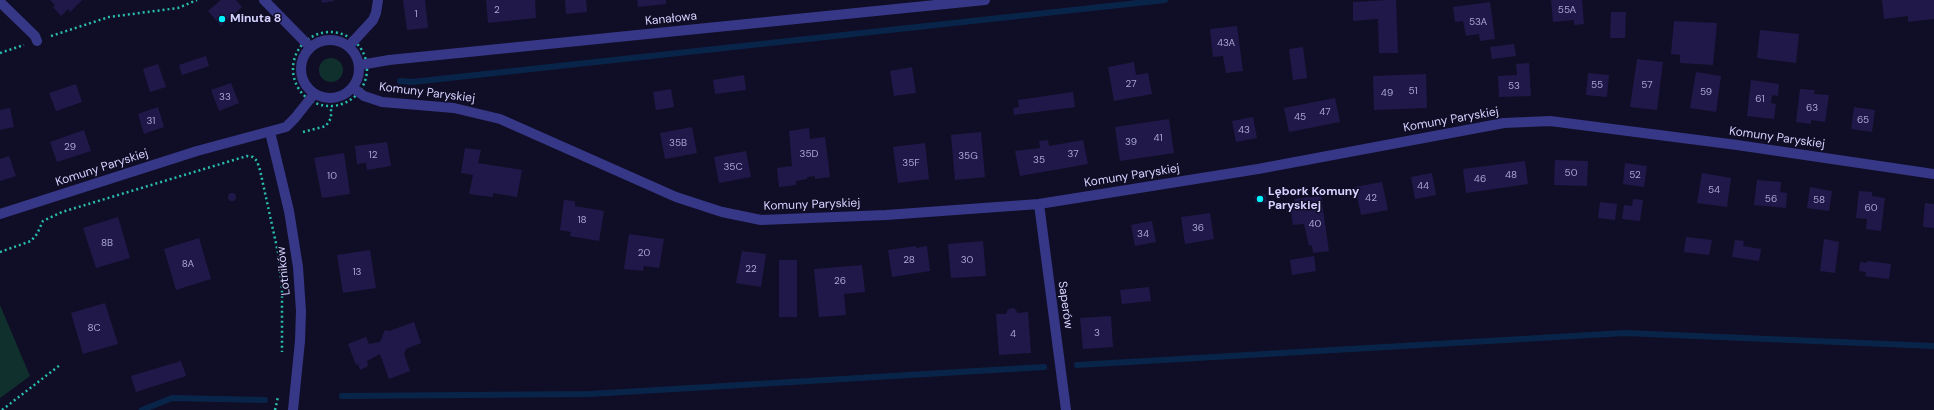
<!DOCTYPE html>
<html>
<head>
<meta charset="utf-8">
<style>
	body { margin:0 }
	canvas { display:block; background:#100d26 }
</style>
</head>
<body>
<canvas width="1934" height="410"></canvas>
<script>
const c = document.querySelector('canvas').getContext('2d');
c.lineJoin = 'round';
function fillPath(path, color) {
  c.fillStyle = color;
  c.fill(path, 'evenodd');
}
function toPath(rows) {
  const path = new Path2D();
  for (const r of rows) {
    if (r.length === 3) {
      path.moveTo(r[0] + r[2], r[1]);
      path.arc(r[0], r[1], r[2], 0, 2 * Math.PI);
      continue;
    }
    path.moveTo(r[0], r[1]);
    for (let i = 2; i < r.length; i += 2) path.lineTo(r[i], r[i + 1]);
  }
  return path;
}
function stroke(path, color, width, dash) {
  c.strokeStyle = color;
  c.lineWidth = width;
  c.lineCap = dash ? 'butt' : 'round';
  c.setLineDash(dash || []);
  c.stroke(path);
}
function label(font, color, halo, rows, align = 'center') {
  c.font = font + ' "DM Sans",sans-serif';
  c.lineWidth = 3;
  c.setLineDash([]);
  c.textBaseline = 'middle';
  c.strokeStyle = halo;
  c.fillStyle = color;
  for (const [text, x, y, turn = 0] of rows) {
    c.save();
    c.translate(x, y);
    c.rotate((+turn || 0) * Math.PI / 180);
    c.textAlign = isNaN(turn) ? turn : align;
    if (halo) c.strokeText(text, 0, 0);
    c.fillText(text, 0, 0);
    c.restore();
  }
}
fillPath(toPath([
	[331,70,12],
	[0,305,30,376,0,398]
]), '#10302d');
stroke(toPath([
	[400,81,412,82,1165,0],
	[1077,365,1625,333,1934,346],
	[342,396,590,394,1044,367],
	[142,410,172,398,265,400]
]), '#092449', 6);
fillPath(toPath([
	[50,0,82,0,70,12,68,9,61,16,53,7,55,5],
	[221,0,236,0,242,7,221,26,208,11],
	[321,0,334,0,334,1,322,3],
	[403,0,425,0,428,28,407,30],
	[486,0,535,0,536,18,488,23],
	[565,0,586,0,587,12,566,14],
	[637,0,666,0,666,4,638,7],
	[1388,0,1396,0,1398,53,1379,53,1378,19,1353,21,1353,2],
	[1551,0,1582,0,1584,24,1574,25,1574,20,1553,22],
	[1882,0,1934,0,1934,19,1908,22,1908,16,1884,19],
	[1490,2,1495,39,1480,41,1479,34,1466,36,1463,21,1455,22,1453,7],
	[1611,12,1626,12,1625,38,1610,38],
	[1674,21,1717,23,1713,65,1680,63,1680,55,1671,54],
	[1237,26,1243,71,1226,73,1223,56,1213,57,1210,29],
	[1760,30,1799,34,1796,63,1757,58],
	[1514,44,1516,56,1492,59,1490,47],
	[1303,47,1307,78,1293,80,1289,49],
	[206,56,209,66,182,75,179,65],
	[1637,59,1663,62,1657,110,1630,107],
	[1134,62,1136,75,1148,73,1152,94,1114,101,1108,67],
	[1529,63,1531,96,1499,97,1498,76,1517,75,1516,64],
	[158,64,166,87,150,92,143,69],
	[912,67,916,93,894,96,890,71],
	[1696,72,1721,76,1716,112,1690,108],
	[1588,73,1609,75,1607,97,1586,95],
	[1426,74,1427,108,1374,110,1373,76],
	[744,75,746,90,715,94,713,80],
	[1751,80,1779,84,1778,96,1772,95,1771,103,1776,104,1774,119,1747,116],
	[231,83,239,103,219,111,211,90],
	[76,84,82,102,56,111,49,93],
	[671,89,674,107,656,110,653,92],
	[1800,89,1815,90,1814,94,1829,95,1825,122,1811,120,1811,124,1796,122],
	[1073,92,1075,107,1014,115,1013,108,1019,107,1018,100],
	[1335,98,1340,122,1289,132,1284,108],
	[158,107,164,127,144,134,138,114],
	[1854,107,1875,110,1872,132,1851,129],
	[10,108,14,127,0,130,0,110],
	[1253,117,1257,138,1236,142,1232,121],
	[1169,119,1174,153,1120,161,1115,127],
	[692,127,697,153,665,159,660,133],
	[809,128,810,139,825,137,830,177,815,179,815,176,807,177,807,179,796,181,796,185,779,187,777,168,792,166,789,131],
	[84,130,91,151,57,162,50,142],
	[981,132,985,177,955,180,951,135],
	[1048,140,1049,146,1083,140,1088,164,1020,176,1015,151,1040,148,1039,141],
	[387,142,391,166,367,170,366,163,357,164,355,146],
	[925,143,929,179,898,183,893,147],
	[465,148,481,150,478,163,522,170,517,197,493,193,493,197,469,194,473,175,461,173],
	[746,151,751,177,719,183,714,157],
	[344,153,350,194,322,198,314,158],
	[9,156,16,176,0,181,0,159],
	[1555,160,1588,161,1587,186,1554,185],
	[1525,161,1528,184,1466,193,1463,169],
	[1625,163,1647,166,1644,187,1623,184],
	[1432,173,1436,195,1415,199,1411,177],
	[1702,173,1731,178,1727,207,1697,203],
	[1757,180,1781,182,1780,192,1787,193,1786,208,1754,205],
	[1382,182,1388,210,1361,215,1355,187],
	[1810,187,1832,191,1829,211,1807,208],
	[1859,191,1872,192,1872,196,1885,198,1881,231,1866,229,1867,219,1856,218],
	[232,197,4],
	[1265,194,1267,202,1256,204,1254,196],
	[1321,196,1329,251,1313,253,1312,245,1309,246,1304,224,1293,225,1290,205,1295,204,1294,199],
	[1633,199,1643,200,1640,221,1622,219,1624,205,1632,206],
	[564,200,575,201,575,206,604,211,599,241,570,236,571,232,560,230],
	[1600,202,1617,204,1615,220,1598,218],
	[1925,203,1934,204,1934,228,1923,227],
	[1210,213,1214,239,1185,244,1181,217],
	[118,217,130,258,96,268,83,228],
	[1152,221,1156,242,1135,246,1131,225],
	[629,234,664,239,659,268,644,266,643,271,624,269],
	[1686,237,1712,240,1709,255,1684,252],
	[199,238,211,279,176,290,164,249],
	[1824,239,1839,242,1835,273,1820,271],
	[1735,240,1744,241,1743,246,1761,249,1759,261,1732,257],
	[983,241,986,276,951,278,948,244],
	[916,246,916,248,927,246,930,271,892,277,888,250],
	[370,250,376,288,343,293,337,255],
	[742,251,766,254,761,287,736,283],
	[1314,256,1316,271,1292,275,1290,260],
	[779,260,797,260,797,317,779,317],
	[1867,261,1891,264,1889,279,1865,276,1866,272,1859,271,1860,262,1867,263],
	[862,265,865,292,844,294,846,315,819,317,814,269],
	[1149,287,1151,301,1122,304,1120,290],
	[105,303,118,344,83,354,71,313],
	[1014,308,1018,313,1028,312,1031,353,999,355,996,314,1006,314,1008,309],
	[1111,316,1113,347,1083,349,1080,318],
	[414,322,421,343,406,349,404,354,410,371,389,379,380,354,367,361,368,366,360,370,358,364,356,365,348,344,366,337,369,344,380,342,385,330,389,331],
	[181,361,186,376,136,392,131,376]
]), '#201848');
stroke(toPath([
	[330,69,37],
	[51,36,109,17,178,8,197,0],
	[0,53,24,45],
	[303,132,326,126,331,118,331,106],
	[0,252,31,241,37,234,43,221,62,212,247,156,253,157,257,161,260,170,279,257,282,288,282,352],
	[2,410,60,365],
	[275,410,278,397]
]), '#28bdad', 2.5, [2, 3]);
stroke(toPath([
	[0,2,35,36,37,41],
	[349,46,373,20,376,13,378,0],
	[360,65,389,60,985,0],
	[353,88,364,96,382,102,454,108,500,119,676,197,722,212,761,220,886,215,1039,204,1258,169,1504,123,1550,121,1737,145,1934,174],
	[1039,204,1066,410]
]), '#363787', 10);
stroke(toPath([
	[264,0,310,47],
	[330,69,29],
	[270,132,289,211,298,267,301,311,300,341,293,410],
	[0,214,197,151,286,127,295,118,314,94]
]), '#363787', 10);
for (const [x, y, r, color] of [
	[222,19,4,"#00f1fd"],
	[1260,199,4,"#00f1fd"]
]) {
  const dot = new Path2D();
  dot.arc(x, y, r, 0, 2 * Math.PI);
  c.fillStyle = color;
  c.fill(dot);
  stroke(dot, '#100d26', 1.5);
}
label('10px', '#a8a4d1', null, [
	["2",497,10],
	["55A",1567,10],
	["1",416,14],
	["53A",1478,22],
	["43A",1226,43],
	["27",1131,84],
	["55",1597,85],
	["57",1647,85],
	["53",1514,86],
	["51",1413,91],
	["59",1706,92],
	["49",1387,93],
	["33",225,97],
	["61",1760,99],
	["63",1812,108],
	["47",1325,112],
	["45",1300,117],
	["65",1863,120],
	["31",151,121],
	["43",1244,130],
	["41",1158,138],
	["39",1131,142],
	["35B",678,143],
	["29",70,147],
	["35D",809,154],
	["37",1073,154],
	["12",373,155],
	["35G",968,156],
	["35",1039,160],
	["35F",911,163],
	["35C",733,167],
	["50",1571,173],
	["48",1511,175],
	["52",1635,175],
	["10",332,176],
	["46",1480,179],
	["44",1423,186],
	["54",1714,190],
	["42",1371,198],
	["56",1771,199],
	["58",1819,200],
	["60",1871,208],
	["18",582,220],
	["40",1315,224],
	["36",1198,228],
	["34",1143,234],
	["8B",107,243],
	["20",644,253],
	["28",909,260],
	["30",967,260],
	["8A",188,264],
	["22",751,269],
	["13",357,272],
	["26",840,281],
	["8C",94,328],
	["3",1097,333],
	["4",1013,334]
]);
label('bold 12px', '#d5d2ff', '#100d26', [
	["Minuta 8",230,19],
	["Lębork Komuny",1268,192],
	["Paryskiej",1268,206]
], 'left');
label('12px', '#d5d2ff', '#100d26', [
	["Kanałowa",671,19,-6],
	["Komuny Paryskiej",427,93,7],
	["Komuny Paryskiej",1451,120,-10],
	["Komuny Paryskiej",1777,138,8],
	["Komuny Paryskiej",102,168,-18],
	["Komuny Paryskiej",1132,176,-9],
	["Komuny Paryskiej",812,205,-2],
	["Lotników",284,271,-96],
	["Saperów",1065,305,82]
]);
</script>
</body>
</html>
